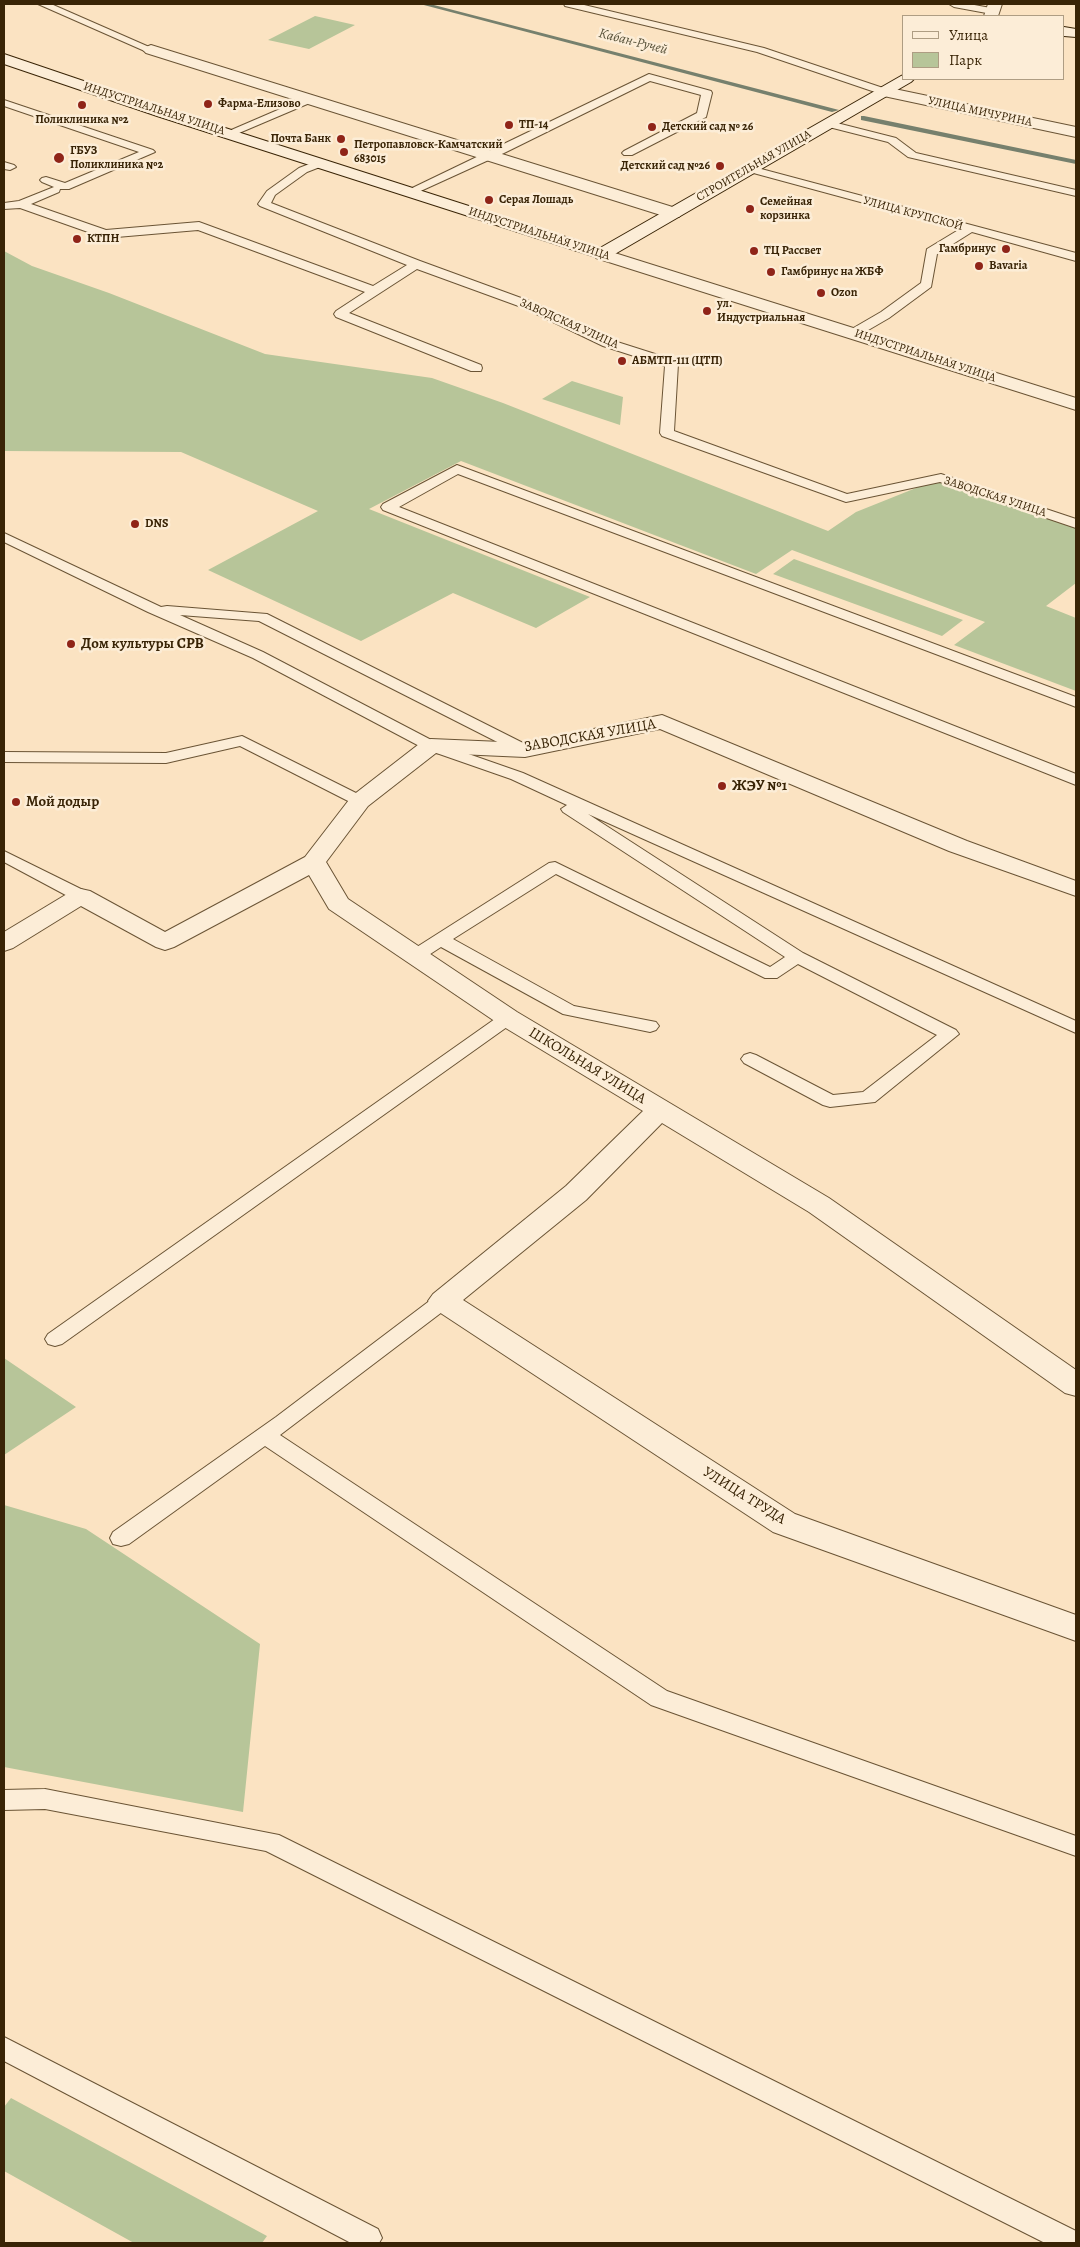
<!DOCTYPE html>
<html>
<head>
<meta charset="utf-8">
<style>
	body { margin:0 }
	#map { position:relative; width:1080px; height:2247px; overflow:hidden; background:#fbe3c2; font-family:Alegreya,serif }
	canvas { display:block }
	.frame { position:absolute; inset:0; border:5px solid #392406; pointer-events:none }
	.legend { position:absolute; left:902px; top:15px; width:162px; height:65px; box-sizing:border-box; background:#fcedd7; border:1px solid #ae9d83; margin:0; padding:6px 9px; list-style:none; font-size:15px; color:#392406 }
	.legend li { display:flex; align-items:center; gap:10px; height:25px }
	.legend b { width:25px; border:1px solid #ae9d83 }
</style>
</head>
<body>
<div id="map">
<canvas width="1080" height="2247"></canvas>
<div class="frame"></div>
<ul class="legend">
<li><b style="height:6px;background:#fcedd7"></b>Улица</li>
<li><b style="height:14px;background:#b7c599"></b>Парк</li>
</ul>
</div>
<script>
const c = document.querySelector('canvas').getContext('2d');
c.lineJoin = 'round';
function fillPath(path, color) {
  c.fillStyle = color;
  c.fill(path, 'evenodd');
}
function toPath(rows) {
  const path = new Path2D();
  for (const r of rows) {
    path.moveTo(r[0], r[1]);
    for (let i = 2; i < r.length; i += 2) path.lineTo(r[i], r[i + 1]);
  }
  return path;
}
function stroke(path, color, width, dash) {
  c.strokeStyle = color;
  c.lineWidth = width;
  c.lineCap = dash ? 'butt' : 'round';
  c.setLineDash(dash || []);
  c.stroke(path);
}
function label(font, color, halo, rows, align = 'center') {
  c.font = font + ' Alegreya,serif';
  c.lineWidth = 5;
  c.setLineDash([]);
  c.textBaseline = 'middle';
  c.strokeStyle = halo;
  c.fillStyle = color;
  for (const [text, x, y, turn = 0] of rows) {
    c.save();
    c.translate(x, y);
    c.rotate((+turn || 0) * Math.PI / 180);
    c.textAlign = isNaN(turn) ? turn : align;
    if (halo) c.strokeText(text, 0, 0);
    c.fillText(text, 0, 0);
    c.restore();
  }
}
fillPath(toPath([
	[315,16,355,25,309,49,268,40],
	[4,251,32,266,109,293,265,354,432,378,503,403,828,531,856,512,941,478,1076,524,1076,583,1046,606,1076,618,1076,691,954,645,985,622,792,550,756,574,461,461,369,509,590,597,536,628,453,593,361,641,208,570,318,511,181,452,4,451],
	[572,381,623,397,620,425,542,399],
	[794,559,963,620,942,636,773,574],
	[4,1358,76,1407,4,1455],
	[4,1505,86,1529,260,1644,243,1812,4,1767],
	[11,2098,267,2236,262,2243,134,2243,4,2171,4,2107]
]), '#b7c599');
fillPath(toPath([
	[420,4,430,4,839,110,832,112,420,4],
	[864,116,1076,160,1076,164,861,120,861,116,864,116]
]), '#76806d');
const lane = toPath([
	[38,4,51,4,156,50,151,53,147,52,38,4],
	[564,4,580,4,764,48,889,90,890,92,885,95,881,94,757,52,565,6,564,4],
	[949,4,969,4,996,9,997,11,992,14,954,7,949,4],
	[649,74,711,91,712,93,706,117,632,155,624,155,622,153,624,151,697,113,701,95,650,81,504,153,414,194,410,195,404,192,649,74],
	[308,97,312,98,313,100,312,102,232,136,224,136,222,134,308,97],
	[4,100,153,150,155,152,69,189,60,189,59,192,31,204,106,230,199,222,373,286,407,265,260,206,258,204,267,191,299,168,317,161,325,161,327,163,325,165,307,172,275,195,271,203,420,261,532,302,611,340,677,361,678,364,674,431,847,494,941,474,1076,519,1076,528,940,482,846,502,662,436,660,433,665,366,603,346,524,308,417,269,349,313,481,365,482,368,481,371,471,371,336,317,334,314,336,311,365,292,198,230,105,238,20,208,4,209,4,203,19,201,54,187,42,182,40,180,42,178,46,177,65,183,139,152,4,106,4,100],
	[829,121,896,138,916,153,1076,190,1076,196,908,157,888,142,825,126,824,124,829,121],
	[4,162,14,165,16,167,10,170,4,169,4,162],
	[750,166,1076,253,1076,261,972,232,937,254,931,287,889,318,858,336,850,336,848,333,850,330,881,312,921,283,927,249,960,229,746,171,744,169,746,167,750,166],
	[457,465,1076,697,1076,707,1071,705,458,474,399,507,1076,774,1076,785,383,510,381,507,383,504,457,465],
	[4,533,161,607,167,606,267,614,531,747,533,750,531,753,525,755,519,753,259,621,180,615,263,652,437,743,523,773,1076,1021,1076,1033,588,814,803,953,956,1030,959,1034,875,1102,830,1107,823,1105,744,1063,741,1059,744,1055,750,1053,756,1055,833,1095,863,1092,937,1035,798,964,777,978,765,978,556,874,453,939,574,1006,656,1022,659,1026,656,1030,650,1032,563,1014,441,947,421,960,409,960,406,956,409,952,549,863,555,862,770,967,785,957,563,812,561,809,567,805,511,779,425,749,253,658,148,612,4,542,4,533],
	[242,736,366,798,368,801,366,804,354,804,240,746,166,763,4,762,4,752,166,753,242,736],
	[4,851,87,892,89,896,87,900,81,901,75,900,4,862,4,851],
	[508,1012,514,1014,517,1018,514,1022,62,1344,55,1346,48,1344,45,1339,48,1334,502,1014,508,1012],
	[443,1294,450,1296,453,1301,450,1306,280,1435,667,1691,1076,1836,1076,1856,651,1705,265,1446,129,1544,121,1546,113,1544,110,1538,113,1532,276,1417,436,1296,443,1294],
	[45,1789,279,1835,1076,2231,1076,2243,1045,2243,266,1851,45,1809,4,1810,4,1790,45,1789],
	[4,2037,378,2229,382,2238,379,2243,351,2243,4,2061,4,2037]
]);
const street = toPath([
	[988,4,1002,4,998,16,984,16,988,4],
	[151,45,679,209,682,213,679,217,667,217,146,53,143,50,146,47,151,45],
	[885,87,1076,127,1076,137,879,95,877,92,879,89,885,87],
	[602,249,1076,398,1076,410,596,258,593,254,596,250,602,249],
	[662,715,967,841,1076,881,1076,896,949,851,660,729,525,757,436,753,368,806,326,862,348,899,517,1012,829,1198,1076,1370,1076,1396,1065,1393,809,1212,662,1123,586,1200,463,1300,795,1514,1076,1615,1076,1641,773,1532,433,1308,428,1301,433,1294,566,1186,643,1111,499,1024,329,909,309,875,174,947,165,950,156,947,81,906,13,948,4,951,4,932,72,891,81,889,90,891,165,932,305,857,352,796,423,741,431,739,525,743,662,715]
]);
const secondary = toPath([
	[1064,27,1076,29,1076,37,1064,36,1064,27],
	[4,54,169,110,600,248,901,76,904,75,904,79,914,79,911,82,608,258,602,259,157,116,4,64,4,54]
]);
stroke(lane, '#6a5435', 2);
stroke(street, '#6a5435', 2);
stroke(secondary, '#392406', 2);
fillPath(lane, '#fcedd7');
fillPath(street, '#fcedd7');
fillPath(secondary, '#fcedd7');
for (const [x, y, r, color] of [
	[208,104,5,"#8f2418"],
	[82,105,5,"#8f2418"],
	[509,125,5,"#8f2418"],
	[652,127,5,"#8f2418"],
	[341,139,5,"#8f2418"],
	[344,152,5,"#8f2418"],
	[59,158,6,"#8f2418"],
	[720,166,5,"#8f2418"],
	[489,200,5,"#8f2418"],
	[750,209,5,"#8f2418"],
	[77,239,5,"#8f2418"],
	[1006,249,5,"#8f2418"],
	[754,251,5,"#8f2418"],
	[979,266,5,"#8f2418"],
	[771,272,5,"#8f2418"],
	[821,293,5,"#8f2418"],
	[707,311,5,"#8f2418"],
	[622,361,5,"#8f2418"],
	[135,524,5,"#8f2418"],
	[71,644,5,"#8f2418"],
	[722,786,5,"#8f2418"],
	[16,802,5,"#8f2418"]
]) {
  const dot = new Path2D();
  dot.arc(x, y, r, 0, 2 * Math.PI);
  c.fillStyle = color;
  c.fill(dot);
  stroke(dot, '#fcedd7', 2);
}
label('bold 12px', '#392406', '#fcedd7', [
	["Фарма-Елизово",218,104],
	["Поликлиника №2",82,120,"center"],
	["ТП-14",519,125],
	["Детский сад № 26",662,127],
	["Почта Банк",331,139,"right"],
	["Петропавловск-Камчатский",354,145],
	["683015",354,159],
	["ГБУЗ",70,151],
	["Поликлиника №2",70,165],
	["Детский сад №26",710,166,"right"],
	["Серая Лошадь",499,200],
	["Семейная",760,202],
	["корзинка",760,216],
	["КТПН",87,239],
	["Гамбринус",996,249,"right"],
	["ТЦ Рассвет",764,251],
	["Bavaria",989,266],
	["Гамбринус на ЖБФ",781,272],
	["Ozon",831,293],
	["ул.",717,304],
	["Индустриальная",717,318],
	["АБМТП-111 (ЦТП)",632,361],
	["DNS",145,524]
], 'left');
label('12px', '#392406', '#fcedd7', [
	["ИНДУСТРИАЛЬНАЯ УЛИЦА",154,109,18],
	["УЛИЦА МИЧУРИНА",980,112,12],
	["СТРОИТЕЛЬНАЯ УЛИЦА",754,166,-30],
	["УЛИЦА КРУПСКОЙ",913,214,15],
	["ИНДУСТРИАЛЬНАЯ УЛИЦА",539,234,18],
	["ЗАВОДСКАЯ УЛИЦА",569,324,24],
	["ИНДУСТРИАЛЬНАЯ УЛИЦА",925,356,18],
	["ЗАВОДСКАЯ УЛИЦА",995,497,18]
]);
label('italic 14px', '#58523a', '#fcedd7', [
	["Кабан-Ручей",633,42,14]
]);
label('bold 15px', '#392406', '#fcedd7', [
	["Дом культуры СРВ",81,644],
	["ЖЭУ №1",732,786],
	["Мой додыр",26,802]
], 'left');
label('15px', '#392406', '#fcedd7', [
	["ЗАВОДСКАЯ УЛИЦА",590,736,-10],
	["ШКОЛЬНАЯ УЛИЦА",587,1066,31],
	["УЛИЦА ТРУДА",744,1496,32]
]);
</script>
</body>
</html>
